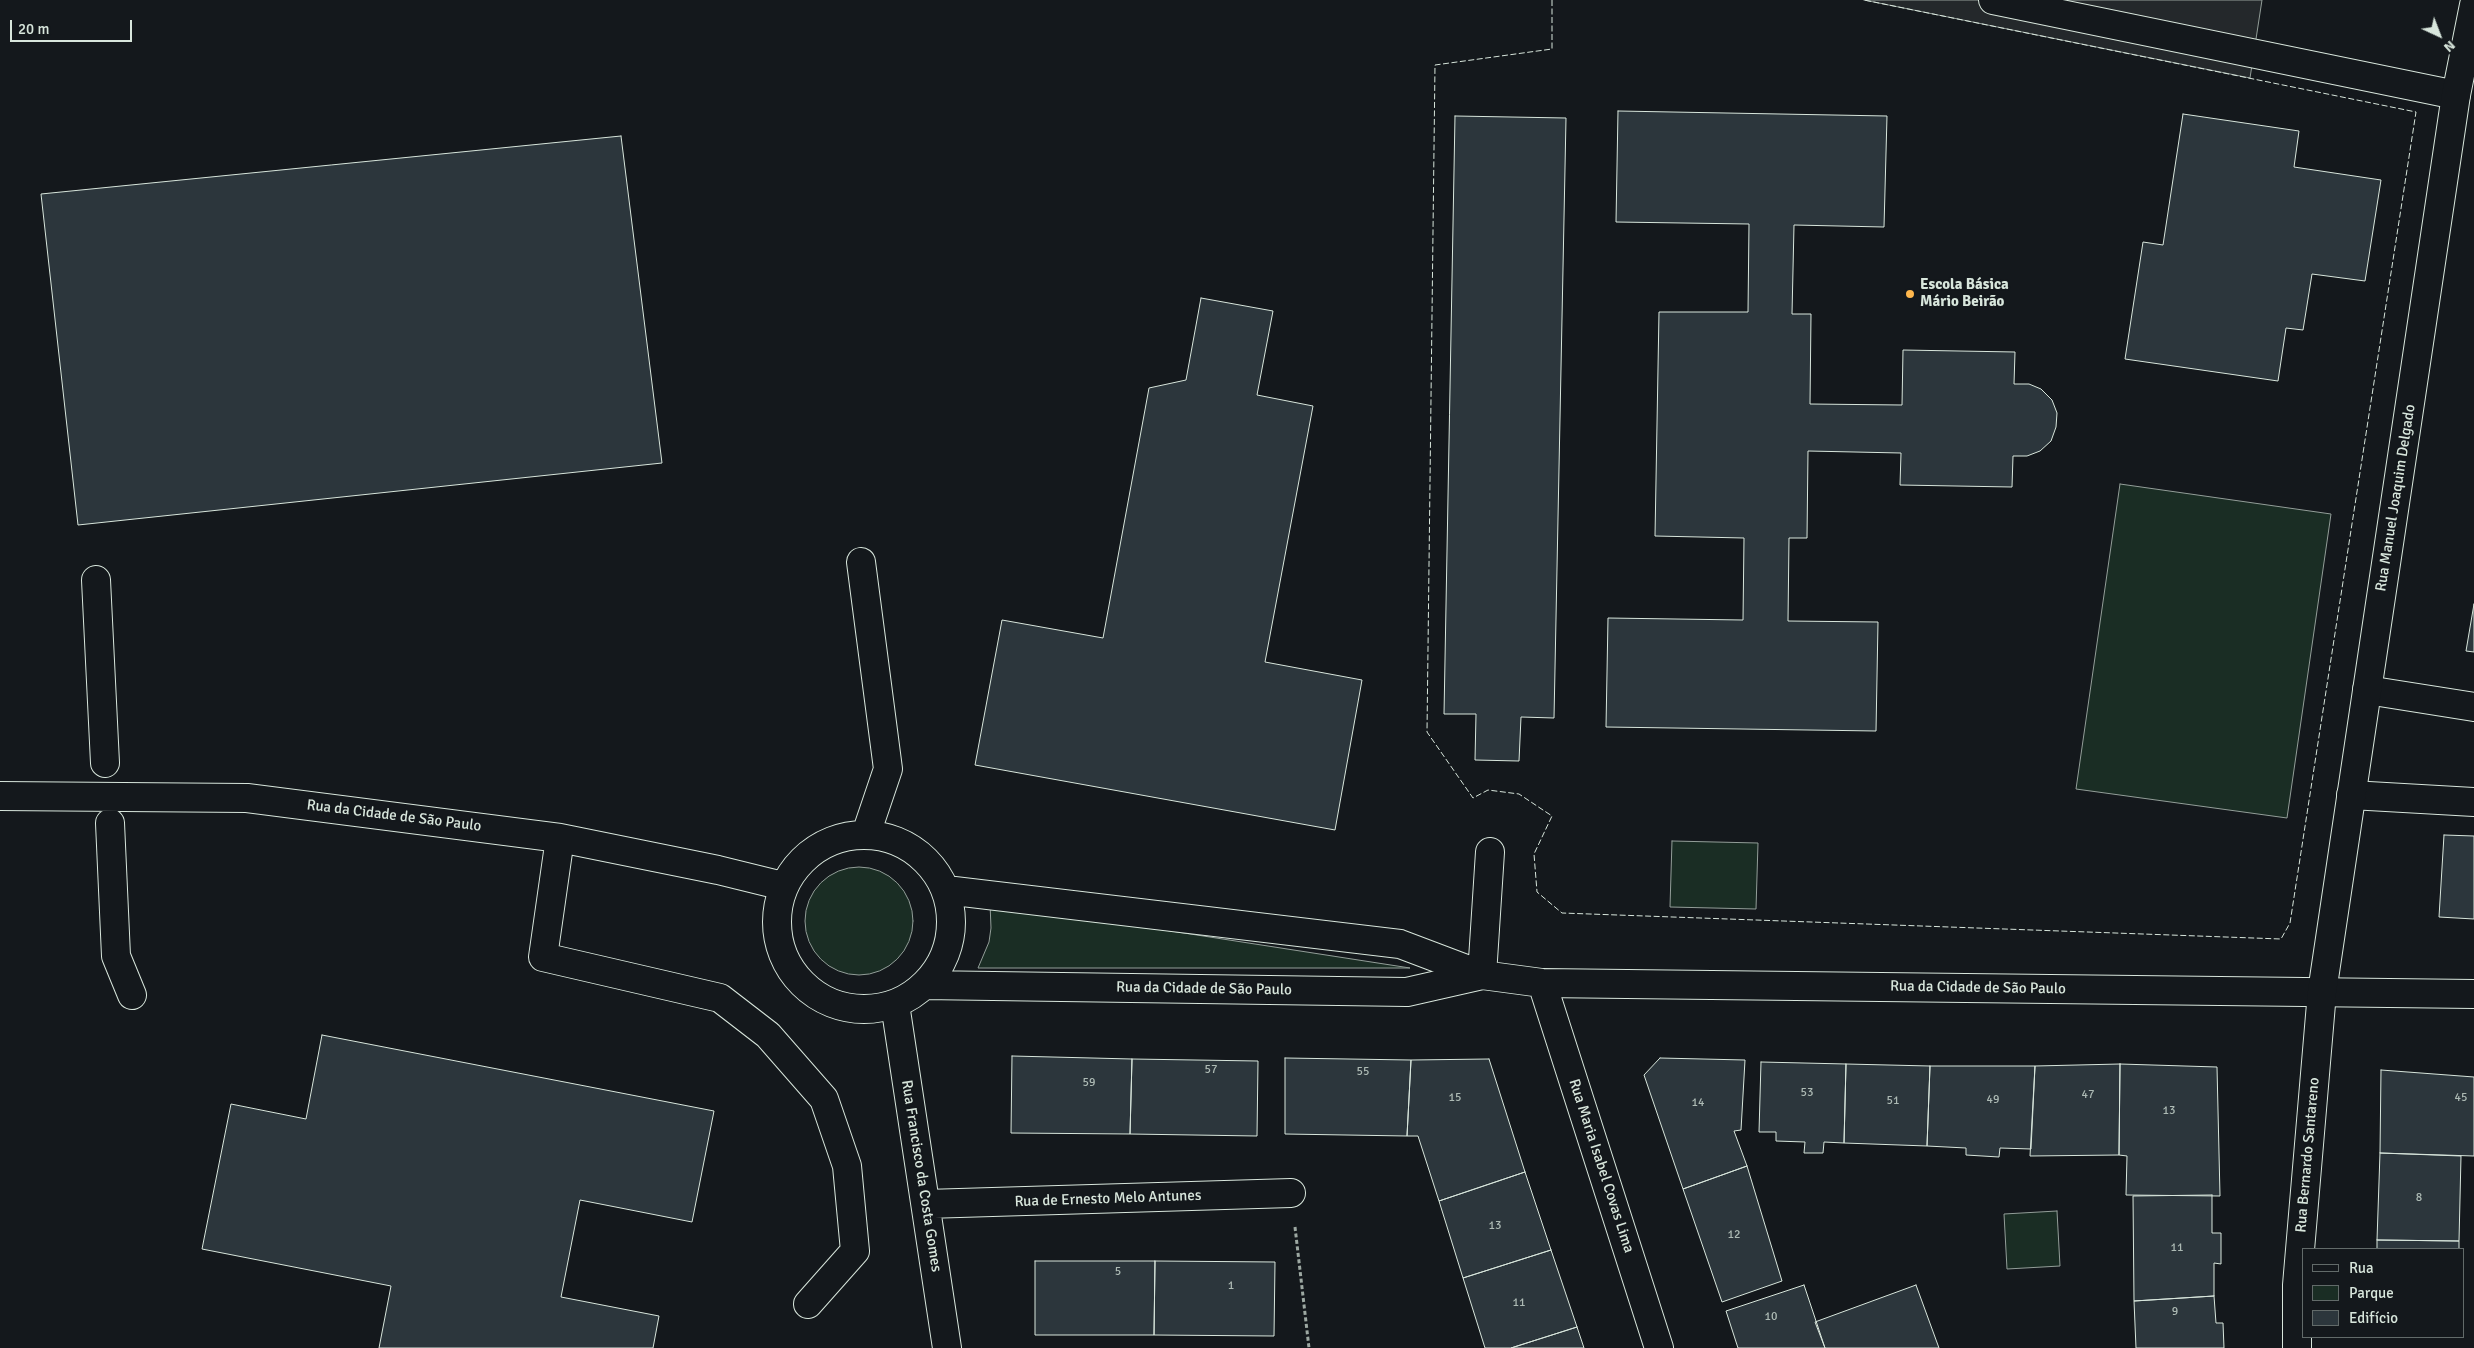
<!DOCTYPE html>
<html>
<head>
<meta charset="utf-8">
<style>
	body { margin:0 }
	#map { position:relative; width:2474px; height:1348px; overflow:hidden; background:#14181c; font-family:Signika,sans-serif }
	canvas { display:block }
	.legend { position:absolute; left:2302px; top:1248px; width:162px; height:90px; box-sizing:border-box; background:#14181c; border:1px solid #626a69; margin:0; padding:6px 9px; list-style:none; font-size:15px; color:#d8e6dc }
	.legend li { display:flex; align-items:center; gap:10px; height:25px }
	.legend b { width:25px; border:1px solid #626a69 }
	.north { position:absolute; left:2414px; top:10px; width:50px; height:50px; -webkit-text-stroke:4px #14181c; paint-order:stroke; rotate:137deg; font-size:14px; font-weight:700; line-height:20px; text-align:center; color:#d8e6dc }
	.north::after { content:''; display:block; margin:auto; width:18px; height:22px; background:#d8e6dc; clip-path:polygon(50% 0,100% 100%,50% 72%,0 100%) }
	.scale { position:absolute; left:10px; top:20px; width:122px; height:22px; box-sizing:border-box; border:2px solid #d8e6dc; border-top:0; padding-left:6px; font-size:15px; line-height:18px; white-space:nowrap; color:#d8e6dc; -webkit-text-stroke:4px #14181c; paint-order:stroke }
</style>
</head>
<body>
<div id="map">
<canvas width="2474" height="1348"></canvas>
<ul class="legend">
<li><b style="height:6px;background:#14181c"></b>Rua</li>
<li><b style="height:14px;background:#1a2d24"></b>Parque</li>
<li><b style="height:14px;background:#2c363c"></b>Edifício</li>
</ul>
<div class="north">N</div>
<div class="scale">20 m</div>
</div>
<script>
const c = document.querySelector('canvas').getContext('2d');
c.lineJoin = 'round';
function fillPath(path, color) {
  c.fillStyle = color;
  c.fill(path, 'evenodd');
}
function toPath(rows) {
  const path = new Path2D();
  for (const r of rows) {
    if (r.length === 3) {
      path.moveTo(r[0] + r[2], r[1]);
      path.arc(r[0], r[1], r[2], 0, 2 * Math.PI);
      continue;
    }
    path.moveTo(r[0], r[1]);
    for (let i = 2; i < r.length; i += 2) path.lineTo(r[i], r[i + 1]);
  }
  return path;
}
function stroke(path, color, width, dash) {
  c.strokeStyle = color;
  c.lineWidth = width;
  c.lineCap = dash ? 'butt' : 'round';
  c.setLineDash(dash || []);
  c.stroke(path);
}
function label(font, color, halo, rows, align = 'center') {
  c.font = font + ' Signika,sans-serif';
  c.lineWidth = 4;
  c.setLineDash([]);
  c.textBaseline = 'middle';
  c.strokeStyle = halo;
  c.fillStyle = color;
  for (const [text, x, y, turn = 0] of rows) {
    c.save();
    c.translate(x, y);
    c.rotate((+turn || 0) * Math.PI / 180);
    c.textAlign = isNaN(turn) ? turn : align;
    if (halo) c.strokeText(text, 0, 0);
    c.fillText(text, 0, 0);
    c.restore();
  }
}
const green = toPath([
	[2120,484,2331,514,2287,818,2076,789,2120,484],
	[1672,841,1758,843,1756,909,1670,907,1672,841],
	[859,921,54],
	[990,903,1410,968,978,968,989,942,991,928,990,903],
	[2057,1211,2060,1266,2007,1269,2004,1214,2057,1211]
]);
fillPath(green, '#1a2d24');
stroke(green, '#939e99', 1);
const parking = toPath([
	[1864,0,2262,0,2250,78,1864,0]
]);
fillPath(parking, '#24282b');
stroke(parking, '#939e99', 1);
const building = toPath([
	[1618,111,1887,116,1884,227,1794,225,1792,314,1811,314,1810,404,1902,405,1903,350,2015,352,2014,384,2029,384,2041,389,2052,400,2057,413,2056,427,2051,441,2040,451,2027,456,2013,456,2012,487,1900,485,1901,453,1808,451,1807,538,1789,538,1788,621,1878,622,1876,731,1606,727,1608,618,1743,620,1744,538,1655,536,1659,312,1748,312,1749,224,1616,222,1618,111],
	[2183,114,2299,131,2294,167,2381,180,2365,281,2312,274,2303,330,2286,328,2278,381,2125,359,2143,242,2163,245,2183,114],
	[1455,116,1566,118,1554,718,1521,717,1519,761,1475,760,1476,714,1444,714,1455,116],
	[621,136,662,463,78,525,41,194,621,136],
	[1201,298,1273,311,1257,395,1313,406,1265,662,1362,680,1335,830,975,765,1002,620,1103,638,1149,388,1186,380,1201,298],
	[2474,604,2474,652,2466,651,2474,604],
	[2444,835,2474,836,2474,919,2439,917,2444,835],
	[322,1035,714,1111,692,1222,580,1200,561,1297,659,1316,653,1348,379,1348,391,1286,202,1249,231,1104,306,1119,322,1035],
	[1012,1056,1132,1059,1130,1134,1011,1133,1012,1056],
	[1285,1058,1411,1060,1407,1136,1285,1134,1285,1058],
	[1660,1058,1745,1060,1741,1130,1734,1131,1747,1166,1683,1189,1644,1075,1660,1058],
	[1132,1059,1258,1061,1257,1136,1130,1134,1132,1059],
	[1489,1059,1525,1172,1439,1201,1418,1136,1407,1136,1411,1060,1489,1059],
	[1761,1062,1846,1064,1844,1143,1824,1142,1823,1153,1804,1153,1805,1142,1776,1141,1776,1132,1759,1132,1761,1062],
	[1846,1064,1930,1066,1927,1146,1844,1143,1846,1064],
	[2120,1064,2119,1155,2030,1156,2035,1066,2120,1064],
	[2120,1064,2217,1067,2220,1196,2126,1195,2127,1156,2119,1155,2120,1064],
	[1930,1066,2035,1066,2031,1149,2000,1148,1999,1157,1966,1155,1966,1148,1927,1146,1930,1066],
	[2381,1070,2474,1077,2474,1156,2380,1153,2381,1070],
	[2380,1153,2461,1156,2459,1241,2377,1240,2380,1153],
	[1747,1166,1782,1281,1722,1302,1683,1189,1747,1166],
	[1525,1172,1551,1250,1463,1278,1439,1201,1525,1172],
	[2212,1195,2212,1233,2221,1233,2221,1264,2214,1263,2214,1296,2134,1301,2133,1196,2212,1195],
	[2377,1240,2459,1241,2459,1249,2377,1249,2377,1240],
	[1551,1250,1577,1327,1511,1348,1485,1348,1463,1278,1551,1250],
	[1035,1261,1155,1261,1154,1335,1035,1335,1035,1261],
	[1155,1261,1275,1262,1274,1336,1154,1335,1155,1261],
	[1804,1285,1825,1348,1738,1348,1726,1311,1804,1285],
	[1916,1285,1939,1348,1825,1348,1815,1322,1916,1285],
	[2214,1296,2216,1323,2223,1323,2224,1348,2136,1348,2134,1301,2214,1296],
	[1577,1327,1584,1348,1511,1348,1577,1327]
]);
fillPath(building, '#2c363c');
stroke(building, '#d8e6dc', 1);
const minor = toPath([
	[1993,0,2456,95],
	[861,562,888,769,866,834],
	[96,580,105,763],
	[2367,690,2474,707],
	[2351,795,2474,802],
	[0,796,247,798,560,838,718,870,783,886],
	[110,823,116,956,132,995],
	[864,922,87],
	[560,838,543,957,720,998,768,1035,824,1099,847,1166,855,1251,808,1304],
	[946,890,1400,944,1482,975,1542,983,2474,994],
	[1482,975,1490,852],
	[1542,983,1659,1348],
	[924,985,1407,992,1482,975],
	[895,1004,947,1348],
	[926,1204,1291,1193]
]);
const major = toPath([
	[2297,1348,2297,1285,2322,992,2456,95,2474,5]
]);
stroke(minor, '#d8e6dc', 30);
stroke(major, '#d8e6dc', 30);
stroke(toPath([
	[1295,1227,1309,1348]
]), '#9da8a2', 3, [4, 2.5]);
stroke(minor, '#14181c', 28);
stroke(major, '#14181c', 28);
stroke(toPath([
	[1552,0,1552,49,1435,65,1427,732,1473,798,1488,790,1519,794,1552,816,1534,854,1537,892,1562,913,2281,939,2290,923,2416,112,1864,0]
]), '#d8e6dc', 1, [6, 2.5]);
for (const [x, y, r, color] of [
	[1910,294,5,"#ffb74d"]
]) {
  const dot = new Path2D();
  dot.arc(x, y, r, 0, 2 * Math.PI);
  c.fillStyle = color;
  c.fill(dot);
  stroke(dot, '#14181c', 2);
}
label('12px', '#adbab4', null, [
	["57",1211,1070],
	["55",1363,1072],
	["59",1089,1083],
	["53",1807,1093],
	["47",2088,1095],
	["15",1455,1098],
	["45",2461,1098],
	["49",1993,1100],
	["51",1893,1101],
	["14",1698,1103],
	["13",2169,1111],
	["8",2419,1198],
	["13",1495,1226],
	["12",1734,1235],
	["11",2177,1248],
	["5",1118,1272],
	["1",1231,1286],
	["11",1519,1303],
	["9",2175,1312],
	["10",1771,1317]
]);
label('bold 15px', '#d8e6dc', '#14181c', [
	["Escola Básica",1920,285],
	["Mário Beirão",1920,302]
], 'left');
label('15px', '#d8e6dc', '#14181c', [
	["Rua Manuel Joaquim Delgado",2396,498,-81],
	["Rua da Cidade de São Paulo",394,816,7],
	["Rua da Cidade de São Paulo",1978,988,1],
	["Rua da Cidade de São Paulo",1204,989,1],
	["Rua Bernardo Santareno",2308,1155,-85],
	["Rua Maria Isabel Covas Lima",1601,1166,72],
	["Rua Francisco da Costa Gomes",921,1176,81],
	["Rua de Ernesto Melo Antunes",1108,1199,-2]
]);
</script>
</body>
</html>
